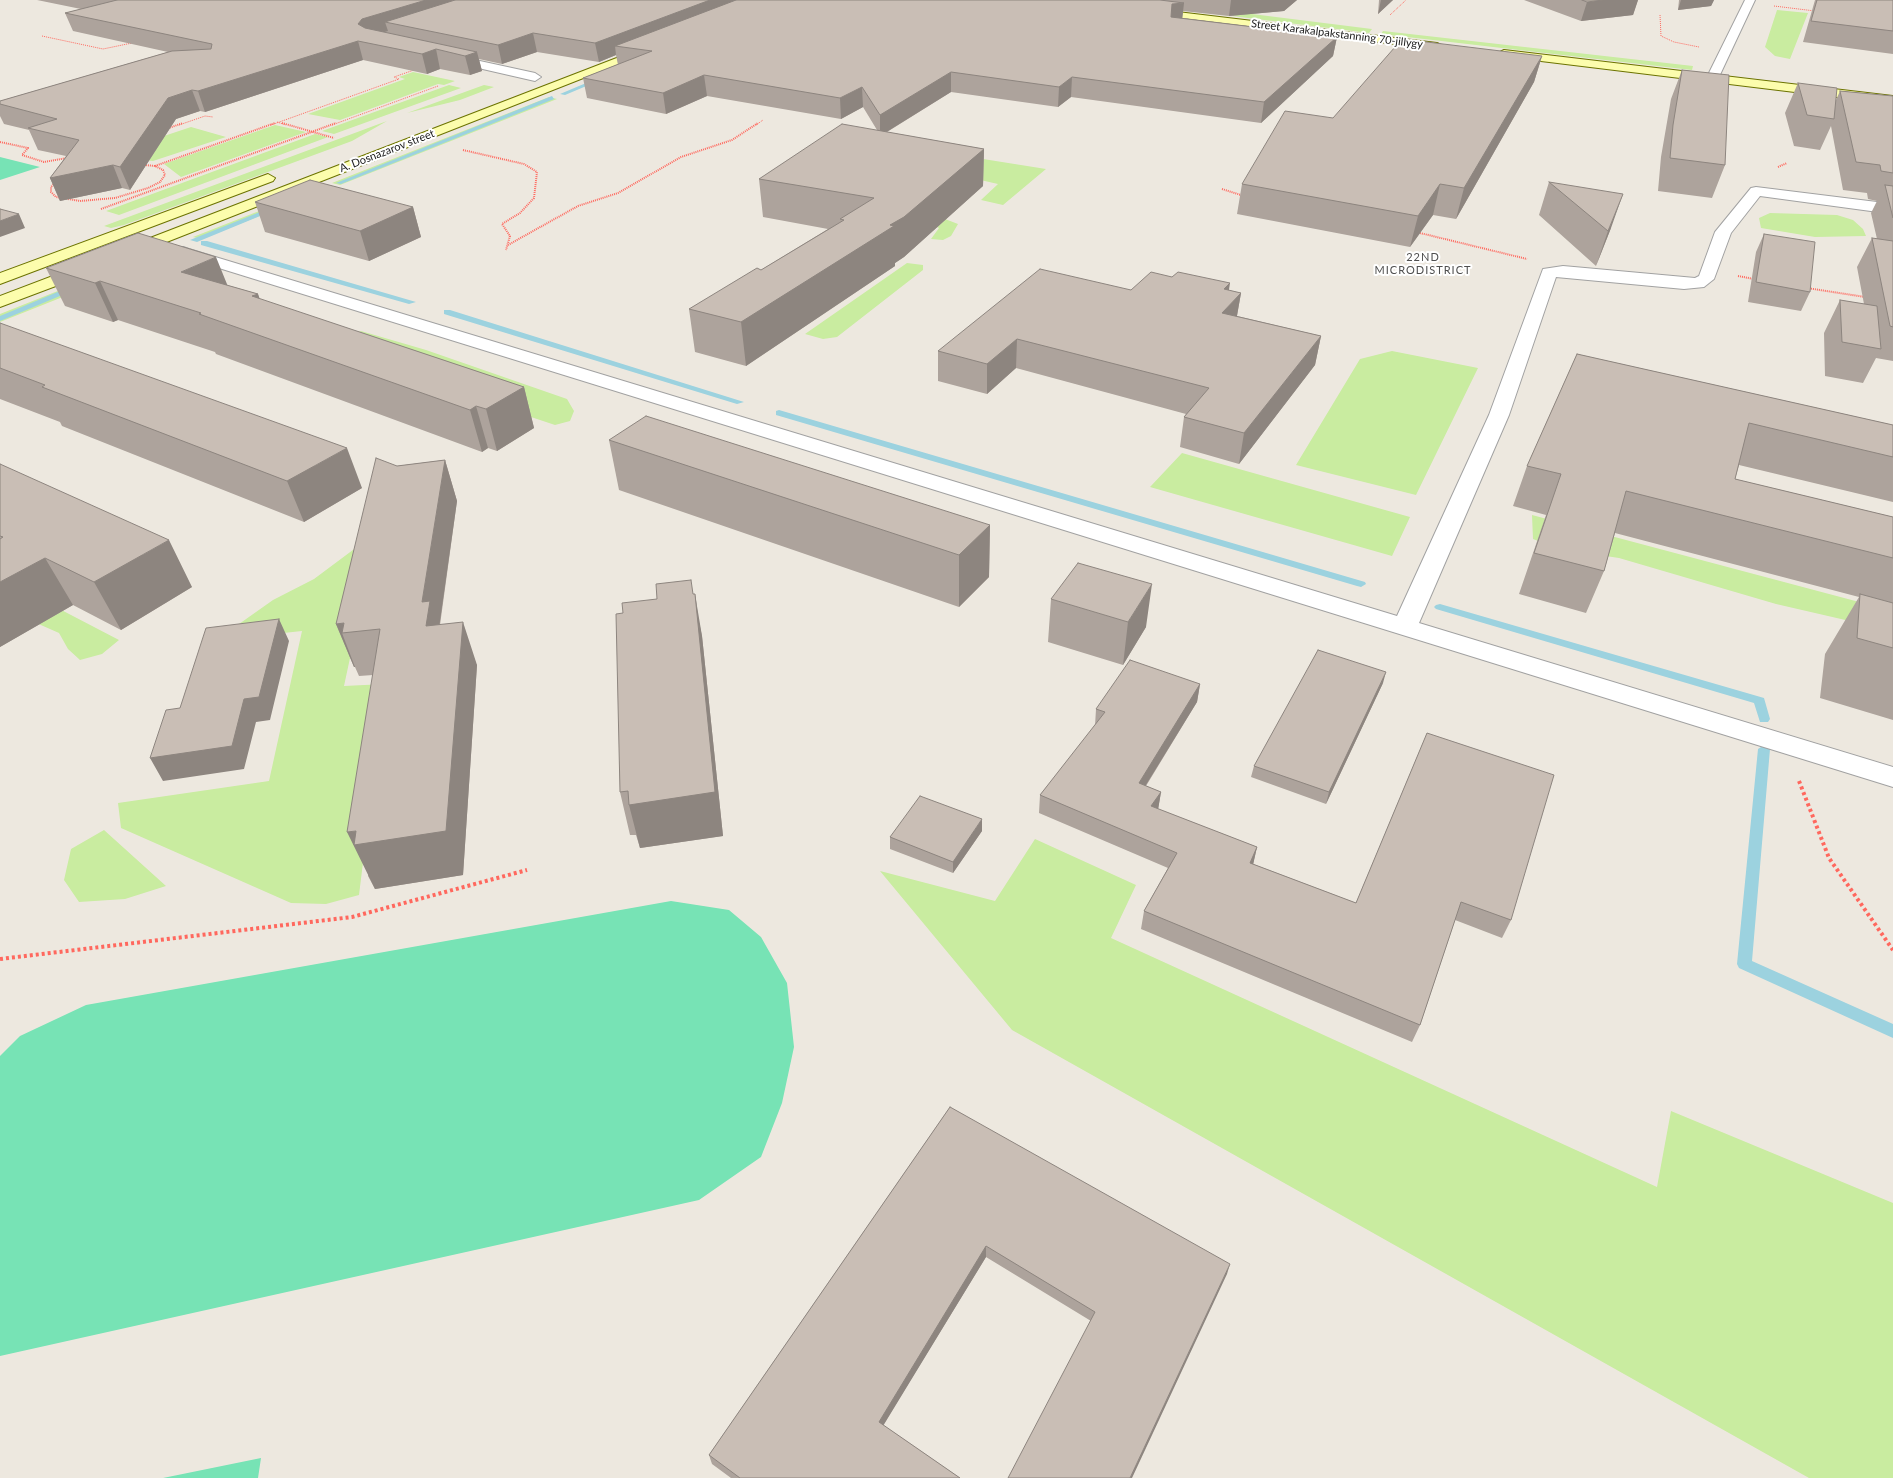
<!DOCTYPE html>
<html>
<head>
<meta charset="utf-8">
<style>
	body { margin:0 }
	canvas { display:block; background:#ede8df }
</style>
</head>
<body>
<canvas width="1893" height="1478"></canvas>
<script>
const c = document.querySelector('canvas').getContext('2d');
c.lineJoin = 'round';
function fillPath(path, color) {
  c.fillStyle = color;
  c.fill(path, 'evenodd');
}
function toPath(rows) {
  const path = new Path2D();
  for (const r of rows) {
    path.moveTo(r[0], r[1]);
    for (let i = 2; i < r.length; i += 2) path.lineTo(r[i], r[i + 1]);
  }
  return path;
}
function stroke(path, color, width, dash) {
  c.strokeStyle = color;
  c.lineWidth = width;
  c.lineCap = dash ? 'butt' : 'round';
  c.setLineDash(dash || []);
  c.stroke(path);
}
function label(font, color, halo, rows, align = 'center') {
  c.font = font + ' Lato,sans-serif';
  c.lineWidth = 4;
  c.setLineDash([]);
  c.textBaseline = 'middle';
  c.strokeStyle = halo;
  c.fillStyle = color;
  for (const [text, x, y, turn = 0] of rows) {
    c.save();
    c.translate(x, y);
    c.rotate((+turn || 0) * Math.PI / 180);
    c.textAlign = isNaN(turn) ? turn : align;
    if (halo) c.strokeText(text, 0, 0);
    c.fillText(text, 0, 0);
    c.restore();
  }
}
fillPath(toPath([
	[1220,10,1372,29,1369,33,1216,14],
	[1777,10,1808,13,1790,59,1775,56,1765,47],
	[1383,31,1693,66,1692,70,1381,34],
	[413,72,455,81,444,85,438,84,340,120,308,114,405,79,399,77],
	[449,85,461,88,334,134,322,131],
	[484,85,494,87,460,100,407,113],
	[549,97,557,99,340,185,332,183],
	[387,121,352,141,124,225,111,228,104,226],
	[275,125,306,132,181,177,164,164],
	[191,127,226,137,153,161,104,156],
	[315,134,328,137,119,215,106,211],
	[914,148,1046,169,1003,205,981,200,998,184,954,174],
	[315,189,323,191,201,239,193,237],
	[1770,213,1837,215,1853,220,1863,229,1866,236,1815,237,1761,228,1759,218],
	[945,219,958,224,951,236,943,240,931,239,939,228,927,222],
	[138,259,153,261,0,322,0,314],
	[907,263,923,265,923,270,837,337,823,339,805,334],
	[361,331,426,350,567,399,574,411,570,421,555,425,327,349,346,337],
	[1392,351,1478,368,1416,495,1296,465,1360,359],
	[1182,453,1410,517,1392,556,1150,487],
	[1532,515,1893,611,1893,631,1776,604,1619,558,1559,549,1533,539],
	[377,532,344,686,385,684,359,895,326,904,291,903,121,828,118,803,269,781,302,631,228,639,222,636,273,600,314,579],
	[0,578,119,640,102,654,80,660,68,649,59,633,0,607],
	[104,830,166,886,125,899,79,902,64,880,71,849],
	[1035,839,1136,885,1111,938,1657,1187,1671,1111,1893,1203,1893,1478,1809,1478,1012,1030,880,871,995,901]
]), '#c9eca0');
fillPath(toPath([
	[0,157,40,167,0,180],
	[671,901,729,910,761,937,787,983,794,1047,782,1103,761,1157,699,1200,0,1356,0,1056,20,1036,86,1005],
	[261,1458,258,1478,163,1478]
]), '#77e3b5');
fillPath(toPath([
	[598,78,603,79,565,95,560,94,598,78],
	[552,96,554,99,341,184,336,183,552,96],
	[275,206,278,208,277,209,197,242,190,240,275,206],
	[201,241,207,241,416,302,409,304,201,245,201,241],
	[72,286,79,288,0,321,0,316,72,286],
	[444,310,450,310,744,402,737,404,444,314,444,310],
	[779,410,1365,582,1366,584,1361,587,1357,586,776,415,776,411,779,410],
	[1440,604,1764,698,1770,719,1768,722,1760,722,1754,703,1436,609,1434,607,1436,605,1440,604],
	[1764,745,1770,749,1752,961,1893,1024,1893,1038,1739,968,1737,964,1758,749,1764,745]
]), '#9cd2df');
const street = toPath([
	[1745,0,1755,0,1718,79,1712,83,1708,82,1706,79,1745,0],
	[443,53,535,73,541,77,535,81,439,59,437,57,443,53],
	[1756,187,1893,204,1893,214,1760,196,1731,233,1714,279,1704,287,1684,289,1556,277,1509,415,1419,623,1893,767,1893,787,177,255,175,252,183,247,189,249,1397,616,1489,415,1543,269,1563,266,1695,278,1699,276,1715,232,1751,188,1756,187]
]);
const secondary = toPath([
	[1144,8,1437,43,1443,46,1437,49,1140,13,1140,9,1144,8],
	[653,44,657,45,657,49,131,256,125,258,117,253,119,250,653,44],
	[1504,50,1893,96,1893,104,1500,56,1500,52,1504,50],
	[268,174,275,178,273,181,0,284,0,273,268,174],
	[87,263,93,264,95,268,93,272,0,307,0,296,87,263]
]);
stroke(street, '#a2a2a2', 2);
stroke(secondary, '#6c7300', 2);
stroke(toPath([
	[1774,6,1815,11],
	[1390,15,1406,0],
	[1660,15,1661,36,1674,42,1699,47],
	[42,36,103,49,132,43],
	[277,122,286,125],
	[179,125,205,116,213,117],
	[271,125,399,79,394,77,414,70],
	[332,125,438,86],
	[756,125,763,120]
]), '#ff685e', 1, [1, 1]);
stroke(toPath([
	[282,123,334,138],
	[166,129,183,123],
	[0,142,28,148,22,155,44,162,67,158],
	[463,150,524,164,537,172,534,198,520,213,502,224,510,236,506,250],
	[124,163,155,166,163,170,165,175,160,182,148,188,115,198,80,201,56,197,51,192,51,187,57,181,69,175,86,169,124,163],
	[155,166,275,123],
	[1778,167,1787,163],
	[1222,189,1244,196],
	[101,209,336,123],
	[1416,232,1527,259],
	[508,245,578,206,618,193,681,157,732,140,758,123],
	[1738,276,1754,279],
	[1807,288,1865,297]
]), '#ff685e', 2, [1, 1]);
stroke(toPath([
	[1799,781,1829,858,1893,950],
	[0,959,352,917,527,870]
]), '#ff685e', 4, [3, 3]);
fillPath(street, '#fff');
fillPath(secondary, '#fcfdad');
fillPath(toPath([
	[37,0,1297,0,1284,11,1229,16,1183,11,1182,18,1337,37,1333,56,1261,123,1071,97,1058,107,951,92,887,132,984,149,983,186,904,257,895,263,895,266,746,366,695,352,689,309,761,270,828,229,763,217,759,179,877,130,863,107,841,119,707,96,666,114,587,98,583,78,618,65,616,55,599,62,537,52,502,64,479,59,482,71,470,75,440,69,427,74,363,60,205,112,200,111,176,119,130,190,122,188,60,201,50,178,66,156,38,150,29,130,4,124,0,116,0,101,168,52,73,31,65,13,81,9],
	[1379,0,1393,0,1378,14],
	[1524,0,1638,0,1633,15,1581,21],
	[1679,0,1714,0,1711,6,1678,10],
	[1815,0,1893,0,1893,54,1803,42],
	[1542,56,1534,82,1456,219,1433,215,1410,247,1237,214,1242,184,1333,118],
	[1682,70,1725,165,1712,198,1658,191,1661,157,1671,99],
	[1798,83,1836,100,1840,91,1893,96,1893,361,1876,358,1863,383,1825,376,1824,333,1840,300,1864,304,1857,267,1872,238,1877,239,1871,213,1877,201,1868,199,1867,193,1843,190,1831,126,1820,150,1794,146,1785,113],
	[1549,182,1611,228,1596,266,1539,215],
	[255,202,413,207,421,237,369,261,265,232],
	[1764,234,1810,292,1801,311,1748,302,1756,252],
	[46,268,227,285,258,294,259,299,524,387,534,428,497,451,488,448,482,452,216,354,215,352,118,320,113,322,65,306],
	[1131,290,1228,290,1241,293,1237,316,1321,336,1315,365,1239,464,1180,447,1184,417,1186,414,1016,368,987,394,938,381,938,351],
	[0,323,362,488,304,522,62,426,60,422,0,399],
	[1577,354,1893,425,1893,502,1739,465,1735,479,1893,517,1893,720,1820,698,1825,654,1859,597,1615,533,1604,571,1586,613,1519,594,1546,515,1513,506,1527,466],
	[609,440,990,525,989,577,959,607,619,490],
	[445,460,457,501,440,625,477,665,463,875,375,889,368,876,373,675,359,676,355,667,354,667,336,624,397,466],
	[0,464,192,587,121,630,73,605,0,647],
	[693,594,702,636,723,836,640,848,636,835,630,835,620,792],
	[1051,599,1146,627,1123,665,1048,642],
	[1383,683,1326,804,1251,777,1254,766],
	[1200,684,1197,702,1146,786,1161,792,1158,809,1257,847,1253,864,1356,903,1427,733,1511,920,1502,938,1455,920,1420,1025,1412,1042,1141,929,1144,911,1168,868,1039,813,1040,795,1095,726,1096,709],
	[982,831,953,873,890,849,890,837],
	[950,1107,1227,1274,1091,1321,986,1257,883,1425,960,1478,731,1478,712,1464,709,1455]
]), '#ada39c');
fillPath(toPath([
	[426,0,491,0,385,22,388,31,367,37,363,42,358,24,362,19],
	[710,0,759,0,615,46,616,55,599,62,595,43],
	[1231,0,1297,0,1284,11,1229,16],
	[1381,0,1393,0,1378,14],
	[1603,0,1638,0,1633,15,1581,21,1587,2],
	[1681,0,1714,0,1711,6,1678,10],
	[1184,3,1182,21,1170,22,1172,4],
	[533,33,537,52,502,64,498,45],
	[1337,37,1333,56,1261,123,1264,102],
	[358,41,363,60,205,112,198,91],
	[436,49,440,69,427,74,422,54],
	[477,52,482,71,470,75,465,56],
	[1542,56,1534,82,1456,219,1464,188],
	[951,72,951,92,880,136,880,115],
	[704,75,707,96,666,114,663,93],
	[1072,77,1071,97,1058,107,1059,87],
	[862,87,863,107,841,119,840,98],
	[192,90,200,111,176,119,130,190,120,167,168,98],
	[984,149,983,186,904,257,895,263,895,266,746,366,741,322,890,225],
	[113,165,122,188,60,201,50,178],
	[1440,184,1433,215,1410,247,1418,216],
	[1623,194,1611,228,1596,266,1608,231],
	[413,207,421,237,369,261,360,231],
	[19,214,25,228,0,237,0,221],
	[216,257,231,294,181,272],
	[100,281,118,320,113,322,95,283],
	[1230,283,1226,309,1241,293,1236,321,1217,342,1224,289],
	[258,294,272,333,252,296],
	[1321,336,1315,365,1239,464,1244,433],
	[1017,339,1016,368,987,394,987,364],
	[524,387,534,428,497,451,486,409],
	[476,406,488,448,482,452,470,410],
	[347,448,362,488,304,522,287,481],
	[445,460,457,501,439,628,426,626,422,602],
	[990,525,989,577,959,607,959,555],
	[169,540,192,587,121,630,94,582],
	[45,558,73,605,0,647,0,582],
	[1152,584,1146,627,1123,665,1128,622],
	[695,594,702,636,723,836,640,848,629,805],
	[279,619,289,641,270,720,256,722,244,769,163,781,150,758,244,699],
	[463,622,477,665,463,875,375,889,347,832,356,831],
	[344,623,342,633,355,667,354,667,336,624],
	[1386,672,1383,683,1326,804,1329,792],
	[1200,684,1197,702,1136,801,1139,783],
	[1161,792,1158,810,1151,806],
	[982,819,982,831,953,873,953,862],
	[1257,847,1253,865,1250,863],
	[986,1246,986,1257,880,1431,879,1422],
	[1230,1264,1227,1274,1132,1478,1130,1478]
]), '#8d857f');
const building = toPath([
	[117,0,426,0,362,19,358,24,365,28,477,52,465,56,436,49,422,54,358,41,198,91,192,90,168,98,120,167,113,165,50,178,79,140,28,128,57,119,0,104,0,101,172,51,211,49,212,44,65,13,117,0],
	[455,0,710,0,595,43,533,33,498,45,385,22,455,0],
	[736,0,1160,0,1184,3,1172,4,1171,17,1337,37,1264,102,1072,77,1059,87,951,72,880,115,862,87,840,98,704,75,663,93,583,78,652,51,615,46,736,0],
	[1582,0,1603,0,1587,2,1582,0],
	[1817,0,1893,0,1893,31,1811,21,1817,0],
	[1402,39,1542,56,1464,188,1440,184,1418,216,1242,184,1285,111,1333,118,1402,39],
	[1682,70,1729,75,1725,165,1670,158,1673,125,1682,70],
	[1798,83,1837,88,1834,119,1807,115,1798,83],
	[1840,91,1893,96,1893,173,1881,171,1880,165,1856,162,1840,91],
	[842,124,984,149,904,217,890,225,894,226,741,322,689,309,757,268,761,270,844,220,840,219,874,198,759,179,842,124],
	[310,180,413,207,360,231,255,202,310,180],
	[1549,182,1623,194,1608,231,1549,182],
	[1885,185,1893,186,1893,218,1885,185],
	[0,209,19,214,0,221,0,209],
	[138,233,216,257,181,272,258,294,252,296,524,387,486,409,476,406,470,410,199,314,201,313,100,281,95,283,46,268,138,233],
	[1764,234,1815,242,1810,292,1756,282,1764,234],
	[1872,238,1893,241,1893,327,1890,326,1872,238],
	[1040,269,1131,290,1151,272,1172,277,1178,272,1230,283,1224,289,1241,293,1222,313,1321,336,1244,433,1184,417,1209,388,1017,339,987,364,938,351,1040,269],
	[1840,300,1877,306,1881,349,1842,342,1840,300],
	[0,323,347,448,287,481,42,387,45,385,0,368,0,323],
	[1577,354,1893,425,1893,457,1749,423,1735,479,1893,517,1893,558,1626,491,1604,571,1534,553,1561,474,1527,466,1577,354],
	[646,416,990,525,959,555,609,440,646,416],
	[376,458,397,466,445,460,422,602,430,601,426,626,463,622,446,831,354,845,356,831,347,832,380,629,342,633,344,623,336,624,376,458],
	[0,464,169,540,94,582,45,558,0,582,0,539,3,537,0,536,0,464],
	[1078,563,1152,584,1128,622,1051,599,1078,563],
	[691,580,693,594,695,594,715,792,629,805,628,791,620,792,616,614,623,613,622,603,657,599,656,584,691,580],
	[1860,594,1893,603,1893,648,1857,638,1860,594],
	[279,619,259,697,244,699,232,746,150,758,166,710,180,708,206,628,279,619],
	[1318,650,1386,672,1329,792,1254,766,1318,650],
	[1130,660,1200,684,1139,783,1161,792,1151,806,1257,847,1250,863,1356,903,1427,733,1554,775,1511,920,1461,902,1420,1025,1144,911,1177,853,1040,795,1105,712,1096,709,1130,660],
	[920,796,982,819,953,862,890,837,920,796],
	[950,1107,1230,1264,1130,1478,1008,1478,1095,1312,986,1246,879,1422,960,1478,740,1478,709,1455,950,1107]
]);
fillPath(building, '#c9beb5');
stroke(building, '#8d857f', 1);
label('11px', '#1b1b1b', '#fff', [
	["Street Karakalpakstanning 70-jillygy",1337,34,7],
	["A. Dosnazarov street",387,151,-21]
]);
c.letterSpacing = '1px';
label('11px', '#4e4e4e', '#fff', [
	["22ND",1423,257],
	["MICRODISTRICT",1423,270]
]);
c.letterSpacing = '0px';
</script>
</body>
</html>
